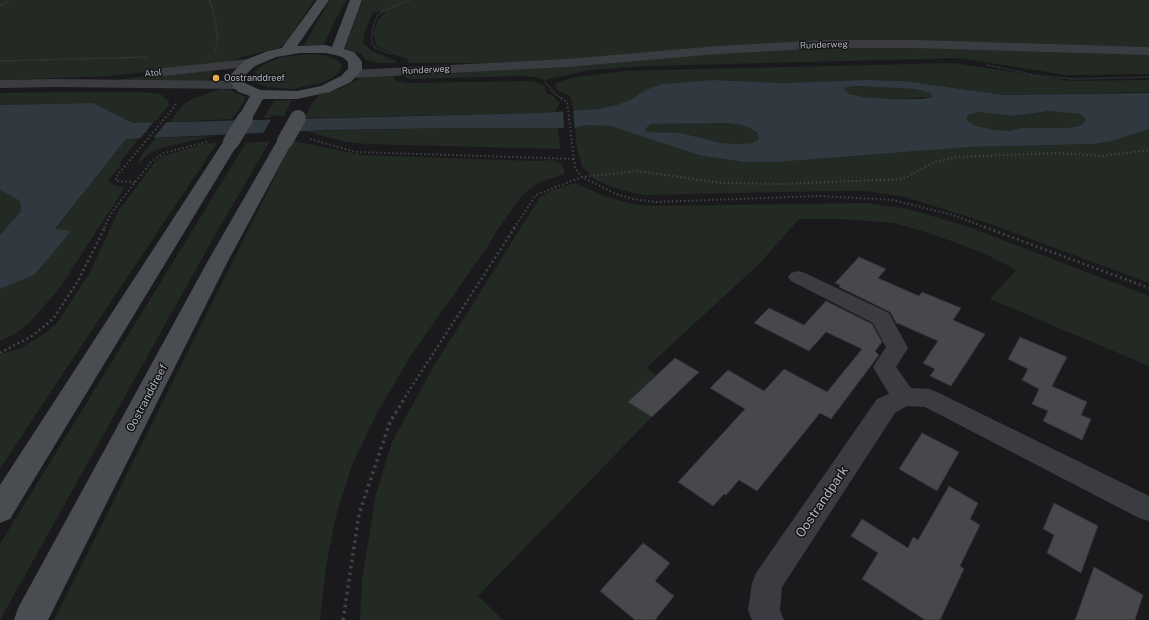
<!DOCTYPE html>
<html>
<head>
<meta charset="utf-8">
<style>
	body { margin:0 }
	canvas { display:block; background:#1a1a1c }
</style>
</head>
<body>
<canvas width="1149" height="620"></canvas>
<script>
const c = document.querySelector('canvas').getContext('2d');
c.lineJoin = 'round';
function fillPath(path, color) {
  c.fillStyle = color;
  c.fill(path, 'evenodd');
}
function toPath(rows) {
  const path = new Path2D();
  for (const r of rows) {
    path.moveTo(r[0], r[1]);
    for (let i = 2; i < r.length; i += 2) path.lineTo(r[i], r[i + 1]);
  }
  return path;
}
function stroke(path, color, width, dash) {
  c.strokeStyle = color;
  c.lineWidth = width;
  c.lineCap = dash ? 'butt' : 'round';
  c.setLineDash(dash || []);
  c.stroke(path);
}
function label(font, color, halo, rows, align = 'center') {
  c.font = font + ' "Public Sans",sans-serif';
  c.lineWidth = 3;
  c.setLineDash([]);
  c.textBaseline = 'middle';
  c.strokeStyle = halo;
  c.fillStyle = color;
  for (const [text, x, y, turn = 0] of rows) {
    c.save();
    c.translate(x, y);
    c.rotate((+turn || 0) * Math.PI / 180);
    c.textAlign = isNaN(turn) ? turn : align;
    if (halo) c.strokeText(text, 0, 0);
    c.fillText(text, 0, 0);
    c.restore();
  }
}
fillPath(toPath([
	[0,0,314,0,286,43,279,48,244,56,232,62,108,76,0,80],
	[330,0,347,0,336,18,324,45,304,45],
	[363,0,1149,0,1149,47,936,42,494,63,407,63,408,59,392,54,376,45,373,33,379,19,386,12,373,12,364,34,363,43,372,51,396,61,396,63,379,63,366,60,361,54,345,48],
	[846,47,895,47,1149,53,1149,74,1066,75,960,58,647,66,590,70,545,80,535,77,523,76,418,79,409,79,403,76,403,73,787,49],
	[309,54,327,56,335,59,342,65,341,70,332,78,321,83,293,89,267,87,258,84,253,79,255,71,266,63,283,57],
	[954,63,1070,81,1149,80,1149,92,1004,95,904,81,864,80,783,83,712,80,662,84,632,99,617,105,597,109,574,111,570,96,557,90,555,85,561,81,577,77,625,71],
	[216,68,207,83,120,81,121,79],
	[394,73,395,80,406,83,533,81,545,86,546,93,553,96,560,103,555,112,541,113,304,118,313,102,319,95,339,89,357,80,367,76],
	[859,86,915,89,931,93,932,97,894,99,864,97,849,94,844,89,847,87],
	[221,89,230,90,246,97,243,103,232,119,170,122,183,105,190,100],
	[75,92,141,92,160,94,169,101,168,106,154,123,133,123,93,103,0,105,0,93],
	[292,100,284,116,274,115,269,118,263,118,274,101],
	[1049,111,1080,114,1085,118,1084,123,1078,126,1068,128,1021,128,1009,131,995,130,977,126,967,121,967,116,977,112,1013,116],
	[726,123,741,125,750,128,757,134,759,139,752,143,741,144,721,143,681,133,648,132,645,129,651,124],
	[587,125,610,126,638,134,777,162,969,147,1092,144,1111,140,1149,129,1149,283,988,223,905,197,866,191,835,191,644,195,621,190,597,181,582,167,577,148,575,128],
	[457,128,558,128,560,149,368,144,346,142,305,131],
	[212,136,161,148,149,154,138,164,139,160,144,152,156,138],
	[139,138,121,161,120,166,108,181,114,185,125,187,59,289,30,322,15,334,0,341,0,289,32,276,36,273,70,231,55,230,126,139],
	[270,141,215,235,0,620,0,544,246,143],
	[293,141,362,155,534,161,554,160,562,165,564,170,564,174,540,182,529,189,522,196,496,232,488,246,411,355,376,415,352,465,336,516,326,566,320,620,54,620],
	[217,143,38,411,0,469,0,354,19,349,43,335,58,322,90,272,119,210,155,162,163,156,204,144],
	[575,183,607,197,637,205,660,206,867,203,908,209,966,226,1149,296,1149,366,990,299,1016,270,984,253,929,233,894,223,842,219,799,219,759,264,646,368,671,387,674,394,478,596,503,620,360,620,362,580,376,494,392,442,434,366,540,197,553,190],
	[0,190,20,201,21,211,0,235]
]), '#222a23');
fillPath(toPath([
	[712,80,783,83,864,80,904,81,1004,95,1149,93,1149,129,1111,141,1092,144,969,147,777,162,744,162,699,155,611,126,587,125,575,128,457,128,327,130,126,139,55,229,71,231,36,273,32,276,0,289,0,235,21,211,20,201,0,190,0,105,93,103,133,123,541,113,597,109,617,105,632,99,646,90,662,84],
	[859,86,915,89,931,93,932,97,923,99,893,99,864,97,849,94,844,89,847,87],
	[1049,111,1080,114,1085,118,1084,123,1079,126,1068,128,1021,128,1009,131,995,130,977,126,967,121,967,116,977,112,1013,116],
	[726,123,741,125,750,128,757,133,759,139,752,143,741,144,721,143,681,133,648,132,645,129,651,124]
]), '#313940');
fillPath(toPath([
	[563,109,573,109,575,130,564,130],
	[306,117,297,133,262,135,272,118],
	[155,120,168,120,152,140,139,140]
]), '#1a1a1c');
const building = toPath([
	[859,257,886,269,878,278,919,296,922,292,961,308,953,320,985,334,951,386,930,376,935,369,923,363,938,341,897,323,897,324,890,312,839,287,840,285,835,283,859,257],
	[826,301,872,324,882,342,875,351,879,355,831,419,820,413,757,491,739,480,726,495,724,494,713,506,678,482,745,409,710,388,728,370,764,391,784,369,827,392,862,349,826,332,809,351,754,323,769,308,804,325,826,301],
	[1020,337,1067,357,1052,386,1087,402,1081,415,1091,419,1082,440,1043,421,1048,411,1032,404,1039,389,1022,380,1028,369,1008,359,1020,337],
	[675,358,699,372,652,417,628,402,675,358],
	[922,433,959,452,937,491,899,469,922,433],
	[949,486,978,503,970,519,980,525,960,566,964,569,940,620,925,620,862,579,878,553,851,536,862,519,908,548,913,537,918,540,949,486],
	[1054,503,1098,526,1081,573,1047,553,1054,535,1043,529,1054,503],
	[643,543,670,563,655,581,674,596,655,620,635,620,600,591,643,543],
	[1094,567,1143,595,1135,620,1075,620,1094,567]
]);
fillPath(building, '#47484c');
stroke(building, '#343438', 1);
stroke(toPath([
	[210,0,215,19,218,42,215,50],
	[0,6,9,0],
	[390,54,374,47,371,38,374,23,378,15,385,10,410,0],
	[0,61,148,57],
	[987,65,1039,76,1075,79,1149,77],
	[545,82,554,93,562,99]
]), '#414348', 1.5, [1, 1.5]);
stroke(toPath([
	[561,98,567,102,575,168,582,177,616,194,633,199,655,202,820,196,893,200,953,215,987,228],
	[310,139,356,152,574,159],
	[135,182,116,181,116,177,175,106,176,102],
	[104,228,112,212,151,162,164,153,207,142],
	[514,228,536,195,582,177,637,171,721,183,781,184,903,179,935,162,956,157,1058,153,1103,156,1149,150]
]), '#414348', 2, [1.5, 2.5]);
stroke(toPath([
	[984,227,1149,288],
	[0,353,32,336,53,319,78,281,105,227],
	[405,397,515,227]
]), '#414348', 2.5, [2, 3]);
stroke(toPath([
	[343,620,359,514,390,422,406,396]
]), '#414348', 3.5, [2.5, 4]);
fillPath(toPath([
	[798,271,805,273,889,313,908,348,896,367,911,388,929,389,937,392,1149,496,1149,521,1139,518,925,407,907,406,895,413,782,587,780,610,784,620,752,620,748,610,752,583,756,573,877,399,889,394,873,367,886,347,873,323,791,281,788,277,791,273,798,271]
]), '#3b3c41');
fillPath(toPath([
	[826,40,915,40,1149,47,1149,55,915,48,826,48,718,54,567,67,352,78,347,77,345,74,347,71,352,70,567,59,718,46,826,40],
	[250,59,255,60,257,63,255,66,155,77,150,76,148,73,150,70,155,69,250,59],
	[56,79,239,81,244,82,246,85,244,88,239,89,56,87,0,88,0,80,56,79]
]), '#3b3c41');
fillPath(toPath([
	[317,0,329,0,297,46,326,45,332,47,350,0,362,0,344,49,354,52,360,59,362,62,362,70,351,82,330,92,297,99,263,99,250,122,245,124,240,122,237,119,250,96,239,92,234,88,230,80,231,74,245,60,268,51,282,48,317,0],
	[300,53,326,53,339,56,344,58,348,62,348,69,341,76,321,86,297,91,260,90,245,83,245,75,255,66,276,57,300,53],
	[285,136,291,138,293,141,229,259,48,620,14,620,18,608,209,259,277,141,279,138,285,136],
	[231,137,237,139,239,142,10,519,0,523,0,485,223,142,225,139,231,137]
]), '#494c51');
stroke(toPath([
	[285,141,298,118],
	[231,142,245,119]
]), '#494c51', 16);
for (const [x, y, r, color] of [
	[216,78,4,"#e6ac48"]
]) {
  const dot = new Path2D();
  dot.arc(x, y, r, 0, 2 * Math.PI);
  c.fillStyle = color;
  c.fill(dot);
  stroke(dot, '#151517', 1.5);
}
label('9px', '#aeb2bb', '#151517', [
	["Runderweg",824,45,-2],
	["Runderweg",426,70,-3],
	["Atol",153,73,-6]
]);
label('9px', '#aeb2bb', '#151517', [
	["Oostranddreef",224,78]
], 'left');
label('11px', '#aeb2bb', '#151517', [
	["Oostranddreef",147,398,-62]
]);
label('13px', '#aeb2bb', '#151517', [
	["Oostrandpark",822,502,-56]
]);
</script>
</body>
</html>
